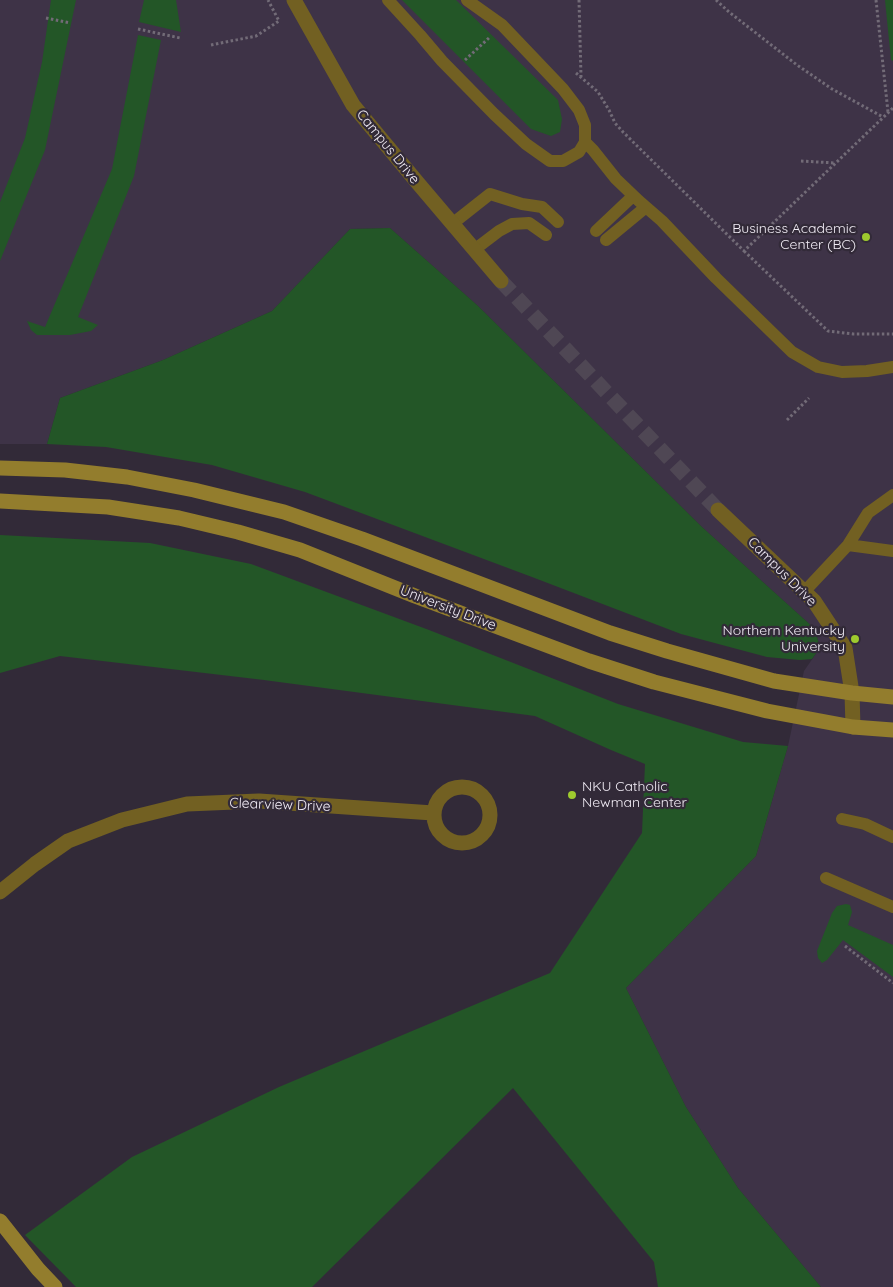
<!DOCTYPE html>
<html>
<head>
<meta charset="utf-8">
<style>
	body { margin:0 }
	canvas { display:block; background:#322a38 }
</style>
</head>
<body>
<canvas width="893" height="1287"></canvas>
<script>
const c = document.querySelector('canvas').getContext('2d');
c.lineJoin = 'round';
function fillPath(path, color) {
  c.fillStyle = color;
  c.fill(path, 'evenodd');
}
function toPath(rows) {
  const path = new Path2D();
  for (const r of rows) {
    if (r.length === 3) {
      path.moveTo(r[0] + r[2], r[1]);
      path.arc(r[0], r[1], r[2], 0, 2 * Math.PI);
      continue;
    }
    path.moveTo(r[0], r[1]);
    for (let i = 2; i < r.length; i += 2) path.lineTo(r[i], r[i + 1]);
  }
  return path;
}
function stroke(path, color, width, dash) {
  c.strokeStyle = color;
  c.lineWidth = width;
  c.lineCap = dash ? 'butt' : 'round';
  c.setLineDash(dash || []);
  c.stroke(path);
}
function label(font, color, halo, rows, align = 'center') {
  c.font = font + ' Quicksand,sans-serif';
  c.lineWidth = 4.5;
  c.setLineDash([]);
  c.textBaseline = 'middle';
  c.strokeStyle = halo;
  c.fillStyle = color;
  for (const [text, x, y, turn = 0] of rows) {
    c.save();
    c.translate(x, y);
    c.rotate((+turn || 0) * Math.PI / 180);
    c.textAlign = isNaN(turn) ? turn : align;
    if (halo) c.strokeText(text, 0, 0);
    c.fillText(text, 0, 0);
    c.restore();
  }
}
fillPath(toPath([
	[0,0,893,0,893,1287,821,1287,738,1188,686,1107,626,988,756,856,788,746,804,671,820,648,815,629,702,527,477,305,390,228,350,229,272,311,163,360,60,398,47,444,0,444]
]), '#3e3347');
fillPath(toPath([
	[51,0,76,0,45,150,0,261,0,202,25,138,42,62],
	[144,0,176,0,181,32,139,22],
	[402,0,456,0,558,100,562,119,560,132,551,136,531,129],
	[885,0,893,0,893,61,891,60],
	[138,35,161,40,134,176,78,317,98,325,91,331,70,335,37,335,31,330,27,321,45,327,112,169],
	[390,228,477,305,702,527,815,629,820,648,812,659,800,660,767,657,681,634,532,577,305,492,212,465,106,447,47,444,60,398,163,360,272,311,350,229],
	[0,535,150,543,251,564,429,630,618,704,743,742,788,746,756,856,626,988,686,1107,738,1188,821,1287,658,1287,654,1262,513,1088,312,1287,76,1287,25,1235,132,1157,279,1087,550,973,642,833,645,764,611,750,535,716,264,680,60,656,0,673],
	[846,904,850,905,852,912,848,925,893,945,893,977,843,940,827,960,822,963,818,958,817,951,832,913,837,906]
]), '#235627');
stroke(toPath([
	[501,281,718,510]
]), '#4f4754', 15, [15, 8]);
stroke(toPath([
	[579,0,581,77],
	[716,0,729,12,797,65,832,89,883,117],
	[876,0,888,112],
	[46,18,70,23],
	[138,29,180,38],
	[211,45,256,36,279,21,268,0],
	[465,60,490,37],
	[576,73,598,92,609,110,615,123,623,132,744,251,893,108],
	[801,161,835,163],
	[744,251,828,331,853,334,893,334],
	[787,420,809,398],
	[845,946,893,983]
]), '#726b77', 3, [2.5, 2.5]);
stroke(toPath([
	[388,0,420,35,442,61,494,114,526,144,550,161,563,161,579,152,585,142,585,125,579,110,563,89,502,25,467,0],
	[585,142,593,150,616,179,639,201,662,221,716,278,792,352,818,367,842,372,867,371,893,367],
	[452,224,490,194,522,204,542,207,558,222],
	[596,231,633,196],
	[606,240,646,207],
	[474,250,499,231,512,224,529,223,546,235],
	[848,545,893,551],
	[804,592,848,545,868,513,893,495],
	[842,819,865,824,893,837],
	[826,878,893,907]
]), '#726022', 12);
stroke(toPath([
	[294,0,353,105,417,182,501,281],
	[718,510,814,601,845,648,852,693,853,727],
	[462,815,28],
	[0,892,35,864,68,841,122,820,187,804,259,801,433,813]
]), '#726022', 15);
stroke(toPath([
	[0,468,65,470,127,477,194,490,284,512,362,539,610,633,667,651,774,681,852,693,893,697],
	[0,501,108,507,179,518,238,532,300,550,415,596,589,661,654,682,767,711,853,727,893,730],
	[0,1221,38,1269,55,1287]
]), '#937d2d', 15);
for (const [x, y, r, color] of [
	[866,237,5,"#9eca2e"],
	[855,639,5,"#9eca2e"],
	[572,795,5,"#9eca2e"]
]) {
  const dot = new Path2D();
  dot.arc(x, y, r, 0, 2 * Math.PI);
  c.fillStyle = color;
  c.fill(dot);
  stroke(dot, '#322a38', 2);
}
label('14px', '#f1ecf5', '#322a38', [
	["Campus Drive",388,147,51],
	["Campus Drive",782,572,45],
	["University Drive",448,608,21],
	["Clearview Drive",280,805,2]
]);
label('14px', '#f1ecf5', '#322a38', [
	["Business Academic",856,229],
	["Center (BC)",856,245],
	["Northern Kentucky",845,631],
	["University",845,647],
	["NKU Catholic",582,787,"left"],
	["Newman Center",582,803,"left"]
], 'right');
</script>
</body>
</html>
